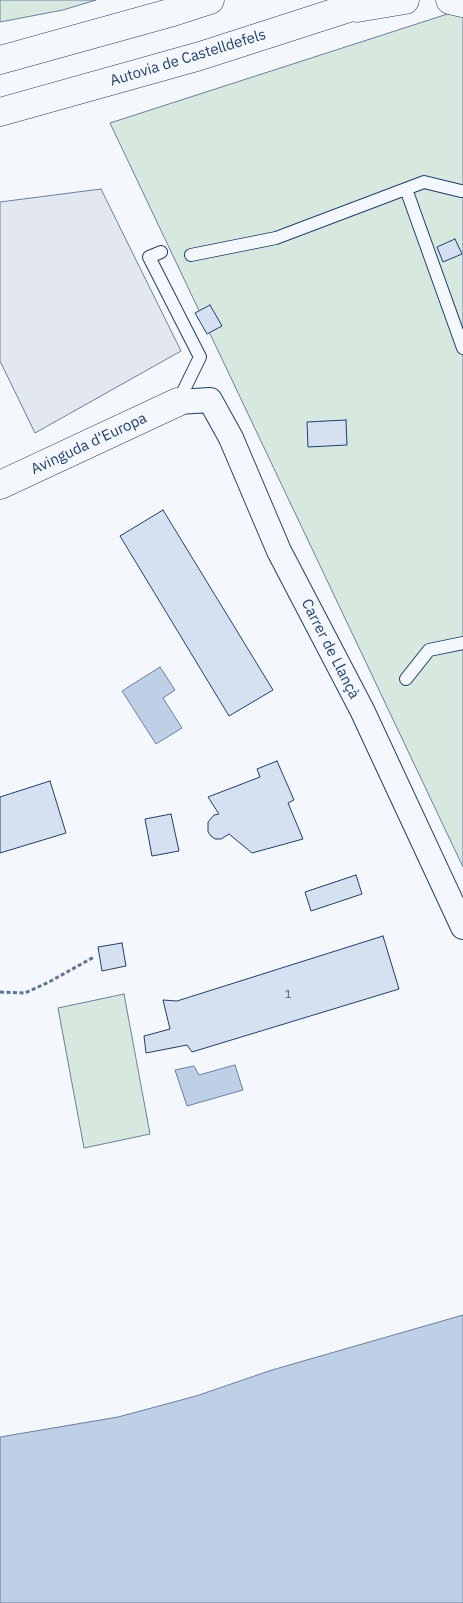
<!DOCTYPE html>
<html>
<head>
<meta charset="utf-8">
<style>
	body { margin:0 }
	canvas { display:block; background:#f4f7fb }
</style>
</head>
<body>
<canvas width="463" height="1603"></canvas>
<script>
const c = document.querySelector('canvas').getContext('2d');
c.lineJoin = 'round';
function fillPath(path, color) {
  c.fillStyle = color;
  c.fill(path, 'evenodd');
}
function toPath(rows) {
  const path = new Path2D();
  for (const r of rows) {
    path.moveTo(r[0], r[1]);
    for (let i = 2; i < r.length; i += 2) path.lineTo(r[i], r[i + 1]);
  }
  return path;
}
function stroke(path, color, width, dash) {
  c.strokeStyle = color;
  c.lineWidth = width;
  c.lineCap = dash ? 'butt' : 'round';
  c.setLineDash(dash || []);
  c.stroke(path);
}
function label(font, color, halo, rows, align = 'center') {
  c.font = font + ' "IBM Plex Sans",sans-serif';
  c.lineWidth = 4;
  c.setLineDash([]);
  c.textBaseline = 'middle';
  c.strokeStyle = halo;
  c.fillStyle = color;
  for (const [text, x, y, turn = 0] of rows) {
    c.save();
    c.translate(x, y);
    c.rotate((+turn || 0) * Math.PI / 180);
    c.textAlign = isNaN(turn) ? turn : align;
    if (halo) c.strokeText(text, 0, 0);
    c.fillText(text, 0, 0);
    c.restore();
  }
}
const green = toPath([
	[0,0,96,0,63,10,0,22,0,0],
	[463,9,463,867,110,123,463,9],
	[124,994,150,1134,84,1148,58,1008,124,994]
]);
fillPath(green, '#d7e8df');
stroke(green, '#687fa3', 1);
const parking = toPath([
	[101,189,181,351,35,433,0,361,0,202,101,189]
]);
fillPath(parking, '#e3e8f0');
stroke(parking, '#687fa3', 1);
const water = toPath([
	[160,667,175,690,163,698,182,728,156,744,122,691,160,667],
	[235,1065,243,1090,187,1106,175,1070,194,1066,199,1075,235,1065],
	[463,1315,463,1603,0,1603,0,1437,118,1417,196,1396,272,1370,463,1315]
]);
fillPath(water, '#bed0e5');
stroke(water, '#687fa3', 1);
const building = toPath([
	[455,239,462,254,443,262,437,247,455,239],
	[210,305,222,326,207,334,195,313,210,305],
	[346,420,347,445,308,447,307,422,346,420],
	[163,510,273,690,229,716,120,536,163,510],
	[277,761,294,800,288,803,303,839,252,853,229,834,221,839,215,839,211,836,208,832,208,822,214,815,219,814,208,797,260,777,257,769,277,761],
	[50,781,66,833,0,853,0,797,50,781],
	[171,814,179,851,152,856,145,819,171,814],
	[356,875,362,894,311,911,305,892,356,875],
	[383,936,399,989,192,1052,187,1045,146,1053,144,1036,170,1029,163,1000,177,1001,383,936],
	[122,943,126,966,102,971,98,947,122,943]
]);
fillPath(building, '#d5e0f0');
stroke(building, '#1d3f73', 1);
const lane = toPath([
	[406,189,463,348],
	[161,252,149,257,200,357,178,402],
	[191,255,276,238,424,182,461,191],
	[406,679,429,650,463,643]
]);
const street = toPath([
	[178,402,210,400,231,438,279,551,362,710,463,927]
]);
const secondary = toPath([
	[0,485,178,402]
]);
const highway = toPath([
	[450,0,463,3],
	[357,8,405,0],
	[0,60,173,12,210,0],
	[0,112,200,56,374,0]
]);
stroke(lane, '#1d3f73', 14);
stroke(street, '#1d3f73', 26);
stroke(secondary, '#1d3f73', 29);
stroke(highway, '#1d3f73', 29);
stroke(toPath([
	[0,992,25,993,49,982,94,957]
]), '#5e769c', 3, [4, 2.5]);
stroke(lane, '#f4f7fb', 12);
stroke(street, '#f4f7fb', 24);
stroke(secondary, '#f4f7fb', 28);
stroke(highway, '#f4f7fb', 28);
label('12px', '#4b6792', null, [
	["1",288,995]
]);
label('15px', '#1d3f73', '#f4f7fb', [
	["Autovia de Castelldefels",188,58,-17],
	["Avinguda d'Europa",89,444,-25],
	["Carrer de Llançà",330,649,63]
]);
</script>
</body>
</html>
